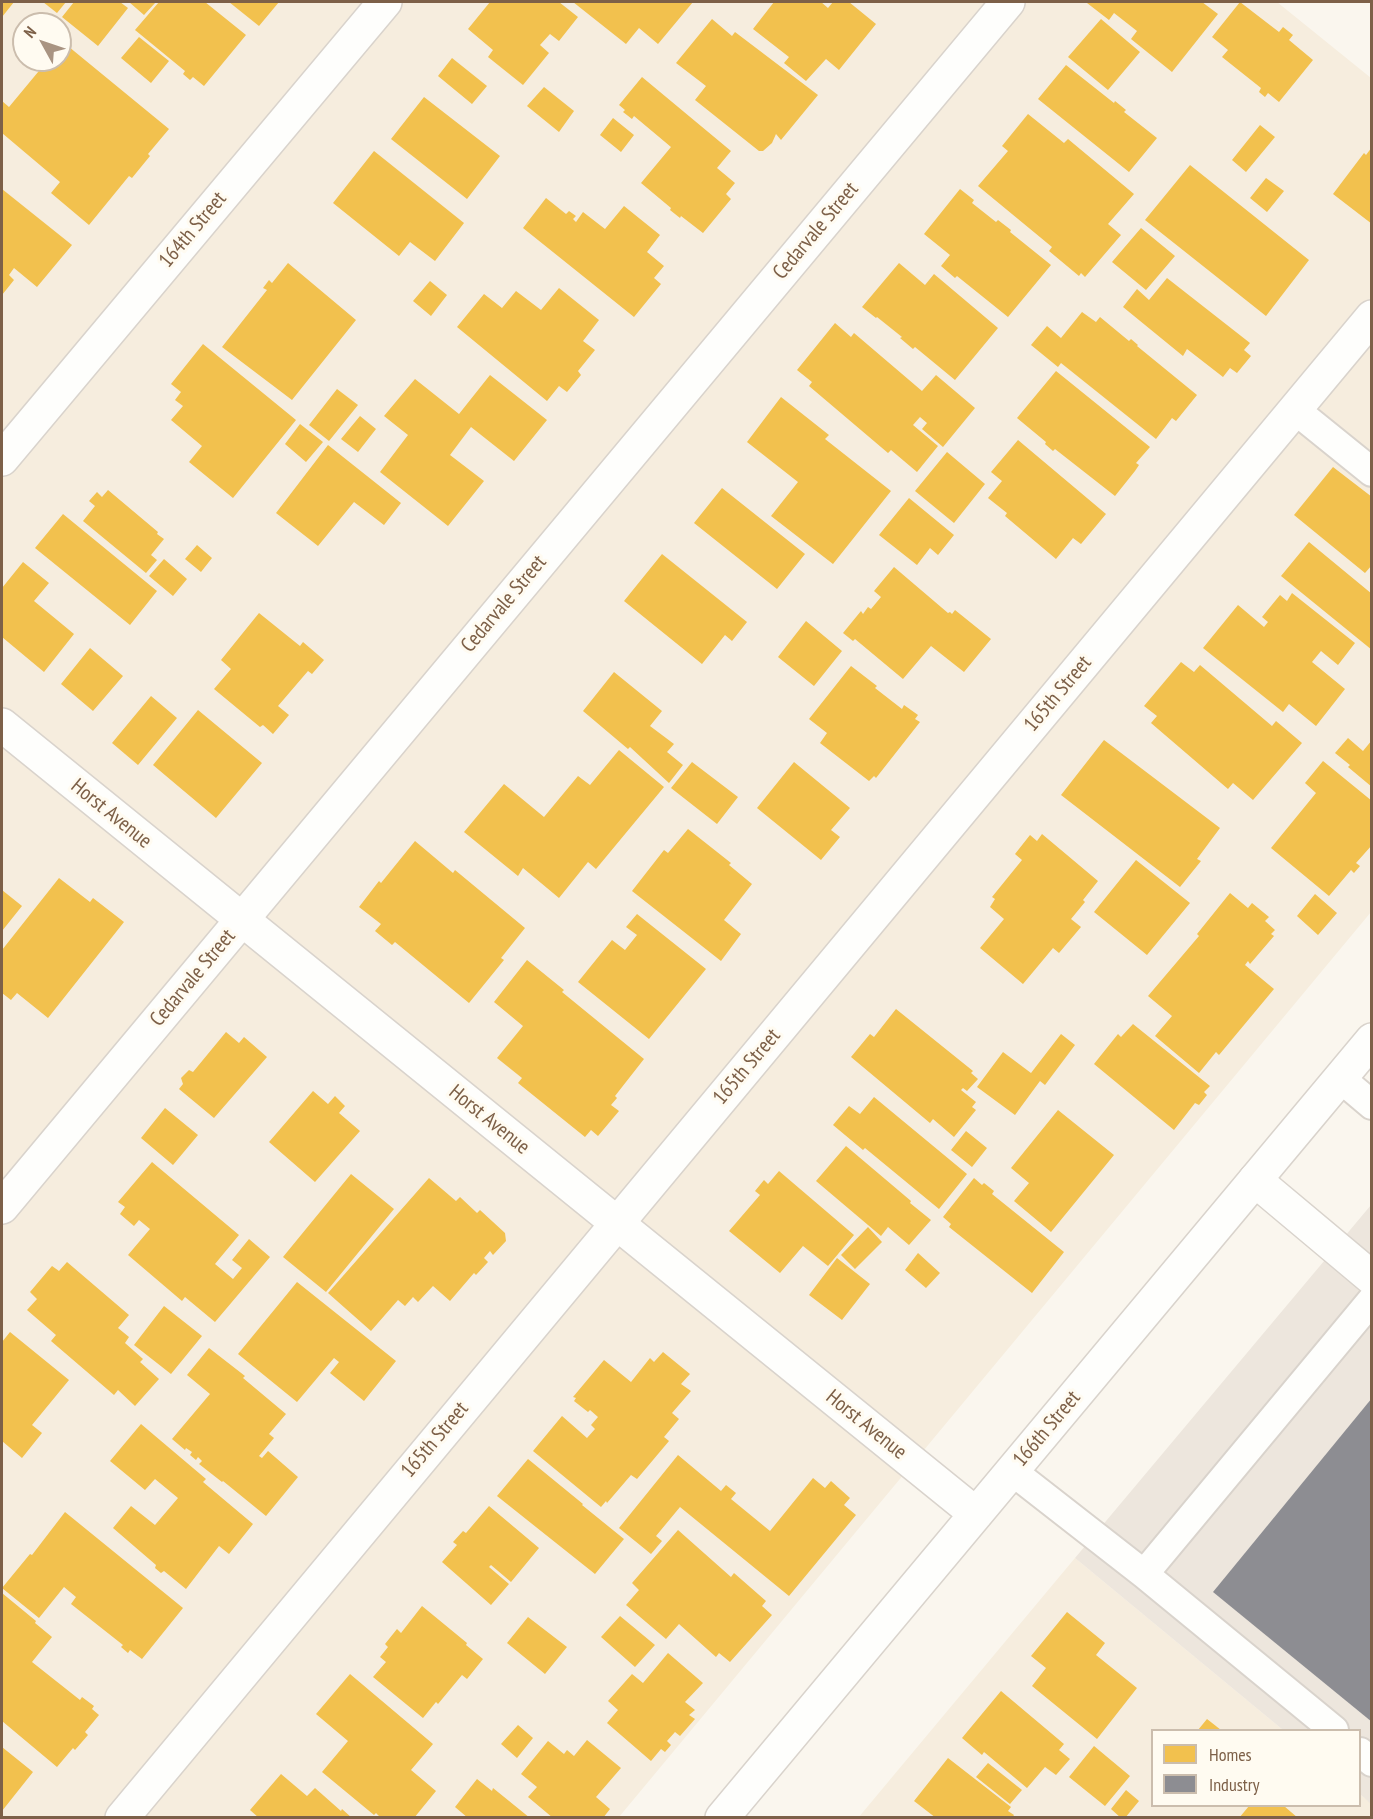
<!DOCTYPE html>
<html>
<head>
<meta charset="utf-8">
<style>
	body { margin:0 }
	#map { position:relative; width:1373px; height:1819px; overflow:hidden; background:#faf6ee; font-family:"PT Sans Narrow",sans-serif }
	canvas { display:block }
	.frame { position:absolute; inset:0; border:3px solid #7d6048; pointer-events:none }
	.legend { position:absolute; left:1151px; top:1729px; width:210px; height:78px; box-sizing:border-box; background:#fffbf1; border:2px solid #cbbdad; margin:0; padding:8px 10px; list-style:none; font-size:18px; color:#7d6048 }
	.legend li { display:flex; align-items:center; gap:12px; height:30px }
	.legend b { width:30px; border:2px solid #cbbdad }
	.north { position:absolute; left:12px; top:12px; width:60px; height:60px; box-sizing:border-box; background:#fffbf1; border:2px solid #cbbdad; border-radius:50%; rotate:310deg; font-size:16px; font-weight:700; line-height:24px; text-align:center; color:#7d6048 }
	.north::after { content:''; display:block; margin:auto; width:21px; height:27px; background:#a99482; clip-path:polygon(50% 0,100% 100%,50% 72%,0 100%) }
</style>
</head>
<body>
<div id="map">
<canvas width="1373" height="1819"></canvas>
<div class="frame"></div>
<ul class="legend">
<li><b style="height:16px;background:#f2c14e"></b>Homes</li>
<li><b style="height:16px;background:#8d8d92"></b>Industry</li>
</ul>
<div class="north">N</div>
</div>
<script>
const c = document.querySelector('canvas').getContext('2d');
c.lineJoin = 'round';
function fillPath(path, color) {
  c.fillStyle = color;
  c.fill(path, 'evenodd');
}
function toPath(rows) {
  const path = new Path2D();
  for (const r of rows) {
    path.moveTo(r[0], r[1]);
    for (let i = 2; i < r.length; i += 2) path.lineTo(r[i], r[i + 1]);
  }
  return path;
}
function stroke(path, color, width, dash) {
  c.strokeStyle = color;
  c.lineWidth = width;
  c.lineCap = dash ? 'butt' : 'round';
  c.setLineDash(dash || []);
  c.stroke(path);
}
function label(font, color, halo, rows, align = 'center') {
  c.font = font + ' "PT Sans Narrow",sans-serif';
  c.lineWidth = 6;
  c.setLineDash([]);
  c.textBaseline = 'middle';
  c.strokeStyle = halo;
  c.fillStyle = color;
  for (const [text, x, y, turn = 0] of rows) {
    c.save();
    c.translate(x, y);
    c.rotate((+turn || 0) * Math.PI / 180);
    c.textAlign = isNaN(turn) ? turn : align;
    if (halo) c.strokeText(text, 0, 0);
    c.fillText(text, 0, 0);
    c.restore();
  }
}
fillPath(toPath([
	[2,2,1277,2,1371,78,1371,912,619,1817,2,1818],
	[24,24,60,24,60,60,24,60],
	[1075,1558,1283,1730,1152,1730,1152,1806,1360,1806,1360,1794,1372,1804,1371,1818,858,1818]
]), '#f6edde');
fillPath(toPath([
	[1371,1205,1371,1804,1360,1794,1360,1730,1283,1730,1075,1558]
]), '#ede6dd');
fillPath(toPath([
	[2,2,14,2,2,17],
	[43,2,66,2,57,13],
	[74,2,120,2,128,8,98,46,62,17],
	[129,2,156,2,144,15],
	[159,2,205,2,246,35,204,86,193,77,190,80,183,74,185,71,135,30],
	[229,2,279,2,259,26],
	[490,2,559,2,578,17,559,41,550,34,540,45,549,53,523,85,488,57,493,50,468,29],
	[573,2,693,2,658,44,639,28,626,44],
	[774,2,821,2,828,8,833,2,849,2,876,24,839,70,826,59,806,81,784,63,789,57,753,29],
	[1088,2,1202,2,1218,14,1172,72,1131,39,1137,31,1114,13,1109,20,1087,3],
	[1240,2,1279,32,1283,27,1293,35,1289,40,1313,60,1279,102,1268,93,1265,97,1259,92,1261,88,1222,57,1228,50,1212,37],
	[712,19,732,36,735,32,818,95,781,140,776,134,772,143,763,151,759,151,695,100,706,86,676,63],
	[1101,19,1140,52,1108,90,1068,57],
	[139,37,169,61,151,83,121,58],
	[63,42,169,129,148,154,150,156,132,178,129,176,89,225,51,193,60,182,2,133,2,101,9,107,48,60,60,60,60,45],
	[452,58,487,86,472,104,438,76],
	[1066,65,1114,103,1115,101,1126,110,1124,112,1157,138,1129,172,1038,99],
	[642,77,731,151,717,168,735,183,726,194,731,199,703,233,681,216,680,218,670,210,671,208,641,183,671,147,634,116,632,119,623,112,625,110,619,105],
	[544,87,574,111,559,132,527,106],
	[424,97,500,156,467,199,391,139],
	[1028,114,1064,143,1068,139,1134,194,1108,224,1121,235,1085,277,1081,273,1079,276,1049,251,1052,247,978,186,1008,151,1002,146],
	[613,118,634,135,621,152,600,135],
	[1260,125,1275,137,1246,172,1232,160],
	[1372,147,1372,224,1333,194,1364,153,1366,155],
	[374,151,464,223,435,261,410,242,399,256,333,203],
	[1190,165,1309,260,1266,316,1145,220],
	[1266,178,1284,191,1267,212,1250,198],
	[2,189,72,245,37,287,14,268,9,275,14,280,2,295],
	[960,189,974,200,972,203,996,222,998,220,1011,230,1010,232,1051,265,1008,317,957,276,955,278,941,266,950,255,924,234],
	[546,198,566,214,569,211,576,216,573,219,576,222,583,212,605,229,624,206,660,235,647,252,664,266,654,278,661,284,634,317,523,228],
	[1141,228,1175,256,1146,290,1112,262],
	[288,263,356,320,292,400,222,347,267,290,263,288,269,280,272,283],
	[899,263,925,285,934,274,998,328,955,380,915,347,913,349,900,338,902,337,877,317,876,318,862,307],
	[1167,278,1250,343,1244,350,1251,356,1237,373,1230,368,1223,377,1187,349,1183,356,1123,307,1137,289,1149,300],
	[430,281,447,295,431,316,413,301],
	[559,288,599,320,583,341,595,350,578,371,581,375,567,392,559,386,547,401,457,327,484,294,502,308,516,291,541,310],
	[1082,312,1096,322,1100,317,1129,341,1131,339,1138,345,1137,346,1197,395,1176,421,1172,418,1156,439,1061,363,1058,367,1031,345,1047,326,1061,338],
	[835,323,851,337,854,333,922,391,936,375,975,408,943,447,922,429,927,423,920,417,913,425,938,446,917,472,891,450,888,453,809,386,812,382,797,370],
	[203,344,296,420,233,498,189,462,202,446,171,420,183,406,175,400,181,392,171,384],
	[1056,371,1150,447,1136,463,1139,465,1135,471,1115,496,1055,449,1053,451,1045,444,1046,442,1017,418],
	[490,375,547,420,514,461,471,427,450,455,484,481,448,526,380,472,408,435,384,416,415,379,459,414],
	[337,389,358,405,329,441,309,425],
	[781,397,829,435,825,439,891,491,833,564,771,516,798,482,747,442],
	[360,416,376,429,358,452,341,439],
	[300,424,323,442,306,462,285,444],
	[1018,440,1106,514,1081,544,1073,538,1056,559,1005,516,1007,513,988,498,1002,481,991,472],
	[328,445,401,503,384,525,354,502,318,546,276,513],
	[947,452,985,484,954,523,915,491],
	[1333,467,1372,497,1372,565,1365,573,1294,515],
	[722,488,805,554,777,589,694,523],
	[108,490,158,532,157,534,164,539,151,555,157,560,146,573,83,521,95,506,89,501,97,492,102,497],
	[909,498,954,535,938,555,930,548,917,565,879,535],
	[63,514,157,591,130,625,35,548],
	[1309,542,1372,594,1372,650,1281,576],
	[197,545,212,558,201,572,185,559],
	[662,554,747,622,732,641,725,635,702,664,624,601],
	[164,559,187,579,173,596,149,576],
	[23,562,49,583,34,601,74,634,44,672,2,637,2,588],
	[894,567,948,613,950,612,952,614,955,610,991,639,964,672,931,646,903,679,855,639,853,641,843,633,861,611,863,614,868,607,871,609,881,597,874,591],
	[1292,593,1355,643,1338,665,1321,651,1312,662,1345,689,1316,726,1289,704,1283,712,1203,648,1238,605,1264,627,1268,622,1262,617,1280,595,1287,601],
	[259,613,300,646,303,642,324,660,312,674,308,671,278,706,289,715,273,734,263,725,260,727,214,689,231,669,221,660],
	[806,621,842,651,814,686,778,657],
	[90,648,123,676,93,711,61,684],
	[1181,662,1194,672,1200,665,1272,726,1276,721,1302,743,1253,800,1233,783,1228,789,1151,723,1157,716,1144,706],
	[851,666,877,686,875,688,902,709,904,705,918,715,915,719,920,722,876,778,874,776,869,781,820,743,827,733,809,719],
	[614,672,662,711,650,726,674,744,667,752,683,765,669,783,630,747,628,749,583,711],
	[151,696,177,718,138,765,112,743],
	[198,710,262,763,216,818,153,765],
	[1348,738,1363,751,1372,740,1372,787,1348,767,1350,765,1335,753],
	[1104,740,1220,828,1197,859,1201,861,1180,887,1061,795],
	[619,750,664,787,596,869,588,862,559,898,523,868,518,876,464,832,504,784,544,817,578,776,590,785],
	[1323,761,1372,801,1372,845,1356,863,1360,866,1354,873,1351,870,1329,896,1271,848,1316,793,1305,783],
	[692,762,738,797,717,824,671,788],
	[794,762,850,808,831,830,840,837,821,860,757,808],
	[688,829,731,863,729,865,752,884,724,920,741,934,721,961,632,891,664,850,668,853],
	[1042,834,1098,881,1083,900,1085,902,1071,919,1081,927,1059,953,1053,948,1023,984,980,948,1004,919,990,907,995,899,992,897,1022,860,1015,854,1030,835,1037,841],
	[415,841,453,873,455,870,525,928,501,958,504,960,469,1003,395,942,392,945,375,931,381,924,359,907,379,881,381,883],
	[1136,860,1190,903,1147,955,1094,912],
	[59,878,90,902,93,898,124,922,48,1018,17,993,11,1000,2,993,2,950],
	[2,890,22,906,2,931],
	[1230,893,1248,908,1252,903,1269,917,1265,921,1275,930,1271,934,1274,936,1250,964,1248,961,1245,965,1274,989,1219,1055,1216,1052,1199,1073,1155,1036,1172,1016,1148,996,1199,936,1197,934],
	[1315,894,1337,913,1318,935,1297,916],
	[637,914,706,969,649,1039,578,982,612,940,625,950,637,935,626,927],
	[527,960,564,990,562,992,644,1059,615,1096,617,1098,611,1105,619,1111,598,1136,591,1130,585,1137,518,1083,522,1078,497,1058,523,1026,494,1002],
	[896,1009,973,1071,971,1073,978,1079,967,1091,963,1088,961,1090,976,1102,972,1107,976,1110,954,1137,933,1119,930,1123,851,1057,870,1034,874,1037],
	[1133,1024,1210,1086,1204,1092,1207,1095,1199,1105,1195,1103,1174,1130,1094,1064,1118,1034,1121,1037],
	[226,1032,239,1043,244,1037,267,1057,214,1118,179,1089,183,1084,181,1078,189,1070,193,1072],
	[1061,1034,1075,1045,1045,1085,1040,1081,1015,1115,977,1087,1003,1052,1031,1073],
	[313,1091,328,1104,335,1096,345,1106,339,1113,360,1131,315,1182,269,1142],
	[874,1097,967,1174,939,1209,865,1148,863,1150,833,1125,849,1106,860,1114],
	[165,1108,198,1135,173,1165,141,1138],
	[1058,1110,1114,1155,1051,1232,1014,1201,1029,1183,1011,1168],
	[966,1131,987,1148,972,1167,951,1150],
	[846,1146,911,1201,910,1203,931,1220,909,1245,888,1227,881,1236,816,1181],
	[152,1162,239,1235,215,1264,233,1279,242,1268,232,1260,249,1239,270,1257,215,1322,185,1297,182,1301,128,1255,150,1229,139,1220,134,1226,120,1214,125,1207,118,1202],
	[779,1171,854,1235,828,1266,803,1246,780,1273,729,1231,760,1195,755,1191,764,1180,768,1184],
	[351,1174,394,1209,326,1292,283,1257],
	[429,1178,456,1201,460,1197,477,1213,480,1210,505,1233,506,1241,493,1255,490,1251,484,1258,488,1262,476,1275,474,1273,450,1301,433,1286,418,1302,413,1297,405,1306,398,1300,371,1331,328,1293],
	[974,1178,982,1185,984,1183,994,1191,992,1194,1064,1252,1032,1293,949,1227,951,1224,943,1217],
	[868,1227,882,1242,855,1269,841,1255],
	[918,1253,940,1273,926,1288,905,1270],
	[837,1258,870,1284,842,1320,809,1295],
	[67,1262,129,1315,118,1328,129,1337,125,1343,143,1359,140,1362,159,1379,135,1406,118,1390,114,1395,51,1341,56,1335,27,1310,37,1299,30,1292,52,1266,59,1271],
	[297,1282,396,1361,364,1401,330,1373,339,1362,334,1358,297,1402,238,1354],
	[164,1306,202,1336,171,1374,134,1345],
	[10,1332,69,1380,32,1425,42,1433,22,1458,2,1441,2,1342],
	[209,1348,245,1376,243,1378,286,1414,269,1434,274,1438,259,1456,262,1458,268,1451,298,1477,266,1516,223,1481,222,1482,199,1464,202,1461,198,1457,196,1460,190,1455,192,1452,186,1448,185,1450,172,1439,210,1394,187,1375],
	[663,1352,690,1374,681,1384,691,1391,672,1413,679,1419,664,1437,669,1441,637,1479,631,1475,607,1503,606,1501,601,1507,533,1451,562,1416,587,1438,595,1429,591,1425,598,1417,590,1410,588,1412,574,1401,576,1398,573,1397,604,1360,631,1382,650,1358,654,1362],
	[141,1424,206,1479,203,1482,253,1524,229,1554,219,1546,186,1589,164,1571,161,1573,155,1568,156,1565,113,1528,131,1506,155,1525,178,1498,155,1479,145,1490,110,1461],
	[678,1455,721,1491,726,1485,736,1493,731,1499,770,1531,813,1478,825,1488,831,1481,850,1498,844,1505,856,1515,789,1596,680,1507,656,1536,662,1541,651,1554,619,1528],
	[528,1459,583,1504,582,1505,624,1539,595,1574,497,1496],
	[489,1506,539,1548,511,1582,491,1565,489,1567,509,1584,491,1605,442,1562,457,1545,453,1542,463,1531,466,1533],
	[65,1512,183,1608,142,1659,130,1650,128,1653,121,1647,123,1645,71,1604,76,1597,64,1587,39,1618,2,1588,30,1554,32,1555],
	[678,1530,731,1577,734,1573,766,1601,762,1606,772,1615,730,1662,719,1653,716,1657,679,1624,666,1639,626,1605,639,1590,632,1583],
	[2,1593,36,1621,35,1623,52,1637,32,1662,80,1700,82,1697,94,1706,92,1709,99,1715,85,1732,88,1735,75,1750,73,1748,57,1767,2,1721],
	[422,1606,467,1643,466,1645,483,1659,467,1679,462,1675,438,1704,436,1702,423,1718,373,1677,386,1662,380,1657,388,1647,385,1644,397,1629,401,1633],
	[1067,1612,1105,1643,1096,1655,1137,1688,1097,1739,1032,1686,1046,1668,1031,1656],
	[620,1616,655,1645,635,1667,601,1637],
	[528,1617,567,1647,545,1674,507,1643],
	[668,1653,703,1683,685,1702,695,1710,689,1715,695,1719,680,1736,675,1732,667,1741,671,1745,665,1752,661,1749,651,1761,607,1723,618,1710,608,1701,632,1674,643,1683],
	[350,1674,433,1744,411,1770,436,1791,414,1818,381,1818,376,1813,374,1815,322,1772,348,1741,316,1714],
	[1001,1691,1064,1744,1059,1750,1070,1759,1056,1775,1045,1767,1027,1788,984,1752,982,1755,962,1738],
	[1207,1719,1221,1730,1198,1730],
	[518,1725,533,1738,517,1758,501,1744],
	[587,1740,621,1768,596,1797,610,1809,603,1818,553,1818,528,1797,537,1787,521,1774,548,1741,564,1754,567,1750,574,1756],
	[1094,1746,1130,1776,1105,1806,1069,1777],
	[2,1747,33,1772,2,1811],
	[948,1758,1011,1807,1008,1811,1014,1815,1012,1818,936,1818,914,1801],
	[988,1763,1022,1790,1010,1804,976,1777],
	[281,1774,307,1796,315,1788,341,1811,342,1809,352,1818,259,1818,250,1810],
	[477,1779,492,1791,493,1788,530,1818,468,1818,455,1807],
	[1126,1790,1139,1801,1125,1818,1121,1818,1111,1809],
	[1249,1806,1284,1806,1298,1818,1239,1818]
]), '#f2c14e');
fillPath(toPath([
	[1372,1398,1372,1722,1213,1592]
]), '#8d8d92');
const service = toPath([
	[1294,409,1372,472],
	[1340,1078,1372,1105],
	[1012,1471,1144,1574,1334,1730],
	[1144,1574,1372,1300],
	[1360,1752,1372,1762]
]);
const minor = toPath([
	[2,459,385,2],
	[1255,1180,1372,1278],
	[2,1207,1008,2],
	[122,1818,1372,317]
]);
const tertiary = toPath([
	[2,725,976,1514],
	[722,1818,1372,1040]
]);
stroke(service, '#d9d3cc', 32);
stroke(minor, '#d9d3cc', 36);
stroke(tertiary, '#d9d3cc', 36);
stroke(service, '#fefefc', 28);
stroke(minor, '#fefefc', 33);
stroke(tertiary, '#fefefc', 33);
label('21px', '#7d6048', '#fffbf1', [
	["164th Street",193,230,-50],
	["Cedarvale Street",816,231,-50],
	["Cedarvale Street",504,604,-50],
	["165th Street",1058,694,-50],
	["Horst Avenue",111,814,39],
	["Cedarvale Street",193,978,-50],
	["165th Street",747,1067,-50],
	["Horst Avenue",489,1120,39],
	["Horst Avenue",866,1425,39],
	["166th Street",1047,1429,-50],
	["165th Street",435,1440,-50]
]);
</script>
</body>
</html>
